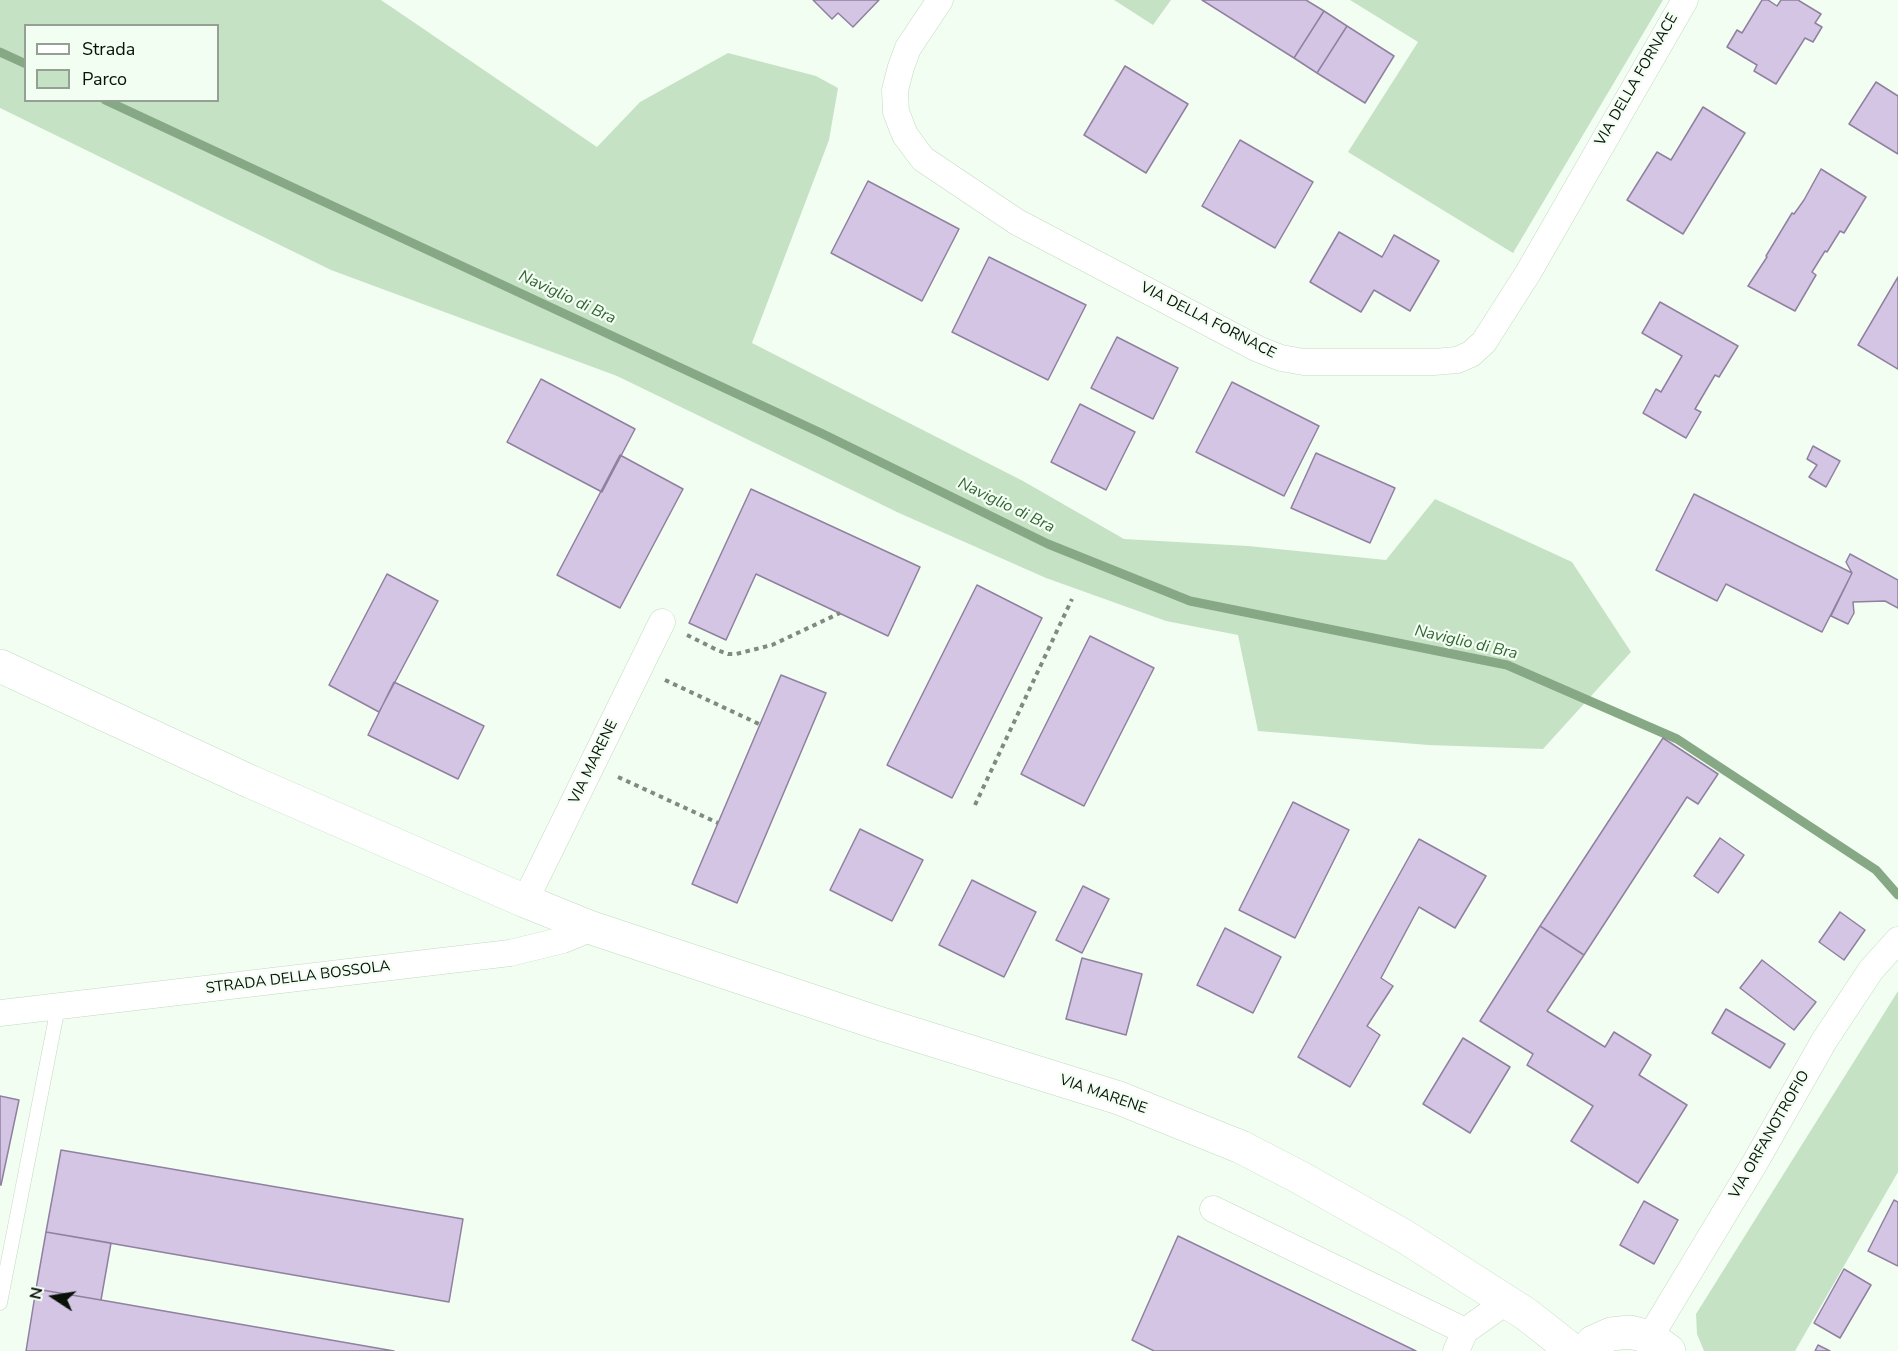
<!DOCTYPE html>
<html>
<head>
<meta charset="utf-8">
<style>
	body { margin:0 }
	#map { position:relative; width:1898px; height:1351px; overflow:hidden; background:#f3fef3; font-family:"Nunito Sans",sans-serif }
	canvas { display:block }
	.legend { position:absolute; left:24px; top:24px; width:195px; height:78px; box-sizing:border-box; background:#f3fef3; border:2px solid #95a095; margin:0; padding:8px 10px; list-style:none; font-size:18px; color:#091209 }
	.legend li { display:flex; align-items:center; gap:12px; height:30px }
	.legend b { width:30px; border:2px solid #95a095 }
	.north { position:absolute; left:24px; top:1267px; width:60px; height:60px; -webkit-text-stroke:4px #f3fef3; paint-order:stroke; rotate:282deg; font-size:16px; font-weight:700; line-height:24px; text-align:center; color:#091209 }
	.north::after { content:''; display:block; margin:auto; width:21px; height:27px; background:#091209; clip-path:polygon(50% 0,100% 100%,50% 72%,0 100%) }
</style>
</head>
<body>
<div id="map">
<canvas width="1898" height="1351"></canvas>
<ul class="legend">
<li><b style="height:8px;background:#fff"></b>Strada</li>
<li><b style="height:16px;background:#c6e2c5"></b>Parco</li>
</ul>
<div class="north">N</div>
</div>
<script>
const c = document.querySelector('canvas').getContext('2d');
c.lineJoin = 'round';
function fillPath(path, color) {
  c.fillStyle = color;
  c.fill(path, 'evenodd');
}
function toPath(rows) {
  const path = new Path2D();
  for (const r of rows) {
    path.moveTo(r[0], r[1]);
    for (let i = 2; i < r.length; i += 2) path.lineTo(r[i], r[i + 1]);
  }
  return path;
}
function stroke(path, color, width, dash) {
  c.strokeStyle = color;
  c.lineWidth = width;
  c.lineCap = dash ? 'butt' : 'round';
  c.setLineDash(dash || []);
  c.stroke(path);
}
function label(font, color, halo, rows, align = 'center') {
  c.font = font + ' "Nunito Sans",sans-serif';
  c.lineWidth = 4.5;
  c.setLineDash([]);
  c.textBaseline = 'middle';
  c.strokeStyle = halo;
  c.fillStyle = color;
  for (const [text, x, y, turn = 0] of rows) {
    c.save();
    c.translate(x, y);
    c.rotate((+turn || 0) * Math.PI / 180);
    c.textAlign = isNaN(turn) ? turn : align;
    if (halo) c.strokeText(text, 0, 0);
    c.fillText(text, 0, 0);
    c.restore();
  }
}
fillPath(toPath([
	[0,0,381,0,597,147,640,102,728,53,816,76,838,88,829,140,752,343,1023,481,1124,539,1248,546,1386,560,1435,499,1572,562,1631,652,1543,749,1428,745,1258,731,1238,635,1166,621,1046,578,899,513,617,376,331,270,0,108],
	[26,26,218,26,218,100,26,100],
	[1114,0,1171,0,1153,25],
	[1350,0,1663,0,1513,253,1348,152,1418,42],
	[1898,991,1898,1172,1795,1351,1704,1351,1697,1334,1696,1314]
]), '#c6e2c5');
stroke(toPath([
	[0,52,26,64],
	[105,100,821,433,1048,544,1190,601,1507,665,1677,739,1876,870,1898,895]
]), '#86a885', 9);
const building = toPath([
	[813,0,879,0,853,27,838,13,832,19,813,0],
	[1202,0,1306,0,1324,11,1294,58,1202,0],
	[1762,0,1768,0,1777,6,1781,0,1798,0,1821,14,1815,23,1822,27,1813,42,1805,38,1776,84,1754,71,1757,65,1727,47,1737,30,1742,33,1762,0],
	[1324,11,1347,26,1317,73,1294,58,1324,11],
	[1347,26,1394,56,1365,103,1317,73,1347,26],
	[1125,66,1188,104,1146,173,1084,135,1125,66],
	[1876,82,1898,96,1898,154,1849,124,1876,82],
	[1703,107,1745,133,1683,234,1627,200,1657,152,1671,160,1703,107],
	[1240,140,1313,182,1275,248,1202,206,1240,140],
	[1821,169,1866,197,1844,233,1840,231,1827,252,1825,251,1812,272,1816,275,1795,311,1748,286,1767,257,1766,256,1792,213,1794,214,1804,200,1821,169],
	[868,181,959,229,922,301,831,253,868,181],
	[1339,232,1382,257,1394,235,1439,261,1410,311,1374,290,1361,312,1310,282,1339,232],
	[989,257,1086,305,1048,380,952,332,989,257],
	[1898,277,1898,369,1858,345,1898,277],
	[1660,302,1738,346,1719,377,1715,375,1695,409,1701,412,1686,438,1643,413,1656,389,1661,392,1682,356,1642,333,1660,302],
	[1117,337,1178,368,1153,419,1091,388,1117,337],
	[541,379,635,429,602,492,507,442,541,379],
	[1232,382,1319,426,1284,496,1196,452,1232,382],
	[1080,404,1135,432,1106,490,1051,462,1080,404],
	[1813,446,1840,461,1826,487,1809,477,1817,465,1807,459,1813,446],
	[1316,453,1395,488,1370,543,1291,508,1316,453],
	[620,455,683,489,620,608,557,575,620,455],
	[751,489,920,567,888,636,756,574,726,640,689,623,751,489],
	[1694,494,1852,573,1822,632,1726,584,1717,601,1656,570,1694,494],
	[1850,554,1898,580,1898,608,1885,601,1853,602,1854,613,1848,624,1831,616,1852,573,1846,562,1850,554],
	[387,574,438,601,379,712,329,685,387,574],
	[977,585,1042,618,952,798,887,765,977,585],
	[1090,636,1154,668,1084,806,1021,774,1090,636],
	[781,675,826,693,737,903,692,884,781,675],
	[394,682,484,726,458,779,368,735,394,682],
	[1663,738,1718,774,1698,804,1687,797,1584,955,1540,926,1663,738],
	[1293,802,1349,830,1295,938,1239,910,1293,802],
	[860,829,923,860,892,921,830,890,860,829],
	[1720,838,1744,855,1718,893,1694,876,1720,838],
	[1419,839,1486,876,1455,928,1419,907,1381,978,1393,986,1367,1026,1380,1035,1350,1087,1298,1057,1419,839],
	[972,880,1036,912,1004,977,939,945,972,880],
	[1083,886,1109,899,1082,953,1056,940,1083,886],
	[1840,912,1865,930,1844,960,1819,942,1840,912],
	[1540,926,1584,955,1547,1011,1605,1047,1614,1032,1651,1055,1639,1075,1687,1105,1638,1183,1571,1141,1593,1106,1527,1065,1533,1054,1480,1021,1540,926],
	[1225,928,1281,957,1253,1013,1197,985,1225,928],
	[1082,958,1142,974,1126,1035,1066,1019,1082,958],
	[1762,960,1816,1002,1794,1030,1740,988,1762,960],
	[1726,1009,1785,1044,1770,1068,1712,1033,1726,1009],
	[1463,1038,1510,1067,1470,1133,1423,1104,1463,1038],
	[0,1096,19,1100,1,1185,0,1185,0,1096],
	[61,1150,463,1219,449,1302,46,1232,61,1150],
	[1894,1200,1898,1202,1898,1266,1868,1251,1894,1200],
	[1644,1201,1678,1220,1654,1264,1620,1245,1644,1201],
	[46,1232,111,1243,101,1300,36,1289,46,1232],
	[1178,1236,1416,1351,1154,1351,1132,1340,1178,1236],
	[1844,1269,1871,1285,1840,1338,1814,1323,1844,1269],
	[36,1289,101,1300,394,1351,26,1351,36,1289],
	[1818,1345,1830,1351,1815,1351,1818,1345]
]);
fillPath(building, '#d4c5e5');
stroke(building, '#8f819f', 1.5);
const lane = toPath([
	[0,1303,58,1007]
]);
const street = toPath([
	[940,0,908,48,901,67,895,90,896,112,905,135,923,159,1017,222,1258,349,1281,358,1304,362,1434,362,1457,360,1471,354,1484,342,1528,273,1685,0],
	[525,901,662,622],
	[0,1013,510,953,563,940,592,928],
	[1213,1209,1465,1331],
	[1650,1337,1756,1161,1824,1041,1871,970,1898,940],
	[1456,1351,1465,1331,1506,1302]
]);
const secondary = toPath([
	[0,666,251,782,525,901,592,928,878,1023,1119,1098,1241,1147,1299,1177,1404,1236,1526,1314,1573,1351],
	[1585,1351,1593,1342,1611,1334,1630,1332,1650,1337,1669,1351]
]);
stroke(lane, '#c1dbbf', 15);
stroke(street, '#c1dbbf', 27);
stroke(secondary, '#c1dbbf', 34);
stroke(toPath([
	[687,635,717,650,728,654,736,654,772,645,840,613],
	[665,680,759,724],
	[618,777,718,823],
	[975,805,1072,599]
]), '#808a80', 4, [4.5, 4.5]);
stroke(lane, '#fff', 14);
stroke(street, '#fff', 26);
stroke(secondary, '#fff', 33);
label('15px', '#091209', '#f3fef3', [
	["VIA DELLA FORNACE",1637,80,-60],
	["VIA DELLA FORNACE",1208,321,27],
	["VIA MARENE",594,762,-64],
	["STRADA DELLA BOSSOLA",298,978,-7],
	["VIA MARENE",1103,1095,19],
	["VIA ORFANOTROFIO",1770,1135,-60]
]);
label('italic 16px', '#336433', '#f3fef3', [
	["Naviglio di Bra",567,298,25],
	["Naviglio di Bra",1006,506,26],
	["Naviglio di Bra",1466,643,13]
]);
</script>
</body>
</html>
